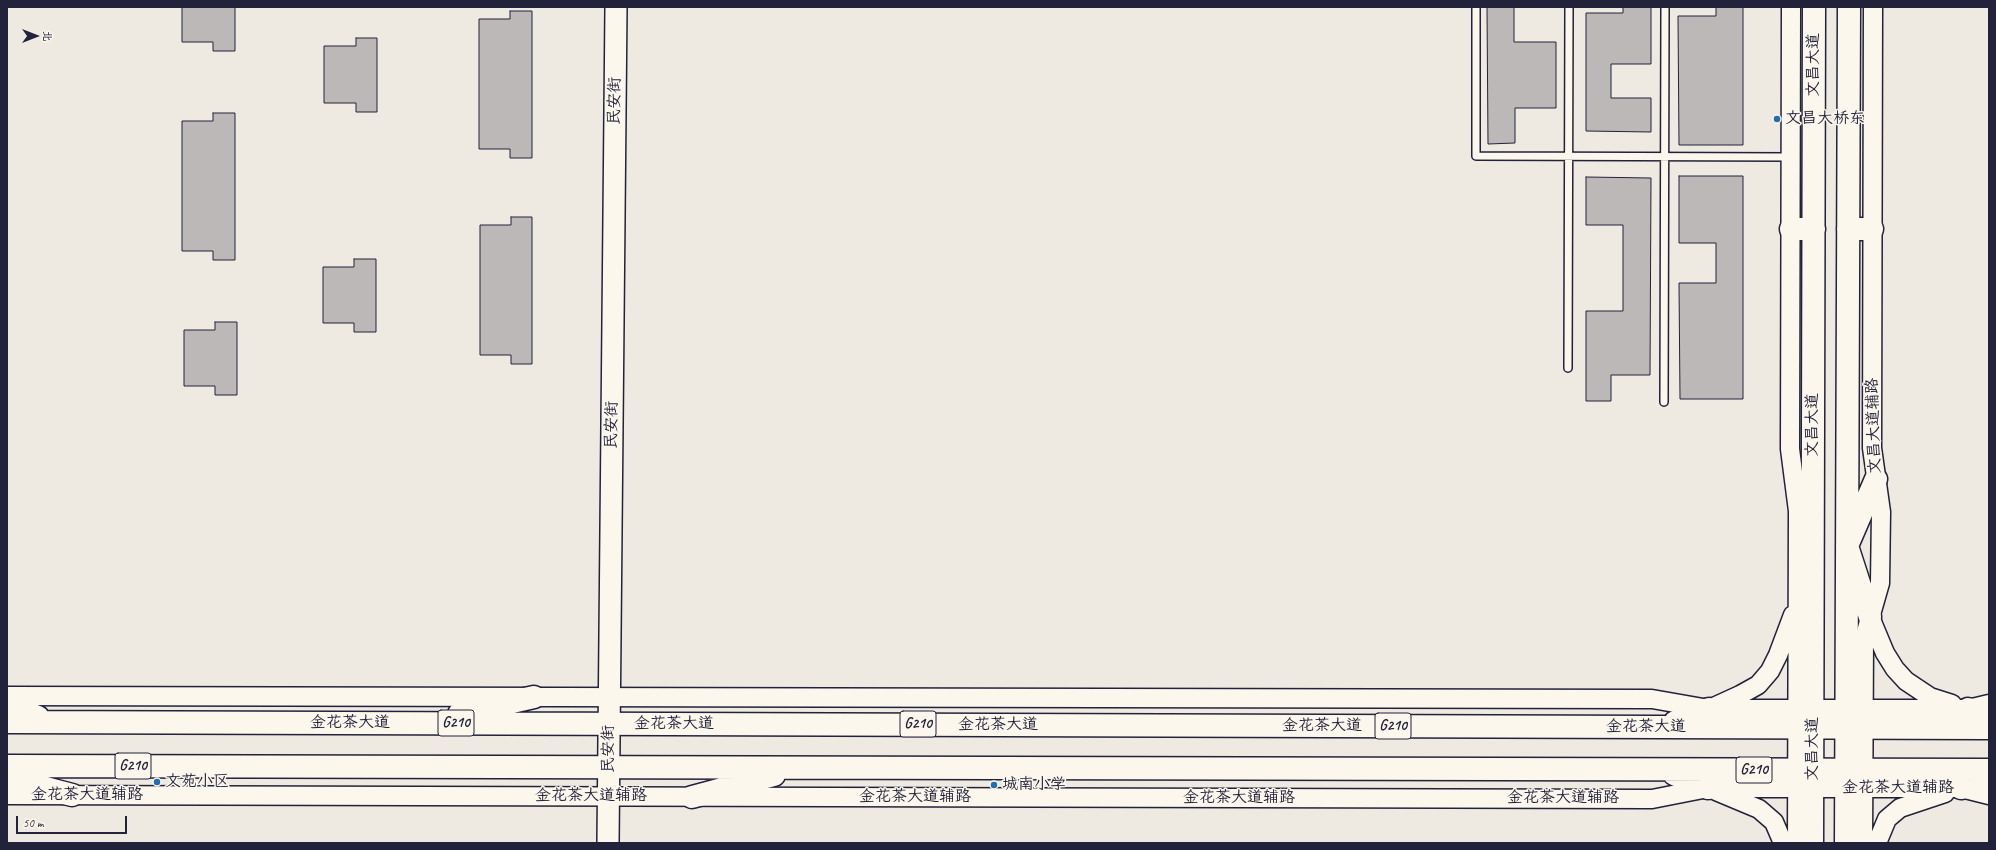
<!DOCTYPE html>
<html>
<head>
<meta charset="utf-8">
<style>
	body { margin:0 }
	#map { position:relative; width:1996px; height:850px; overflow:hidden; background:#eeeae2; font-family:Caveat,"LXGW WenKai TC",sans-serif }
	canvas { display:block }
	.frame { position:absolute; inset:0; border:8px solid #22223b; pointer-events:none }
	.north { position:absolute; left:16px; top:16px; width:40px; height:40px; -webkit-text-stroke:3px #fbf7ec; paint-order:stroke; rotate:90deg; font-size:11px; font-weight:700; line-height:16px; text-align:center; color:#22223b }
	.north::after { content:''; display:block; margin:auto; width:14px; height:18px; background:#22223b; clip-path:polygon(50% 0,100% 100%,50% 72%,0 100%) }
	.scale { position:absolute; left:16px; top:816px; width:111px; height:18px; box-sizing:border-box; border:2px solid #22223b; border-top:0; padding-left:5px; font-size:12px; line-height:14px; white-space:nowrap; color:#22223b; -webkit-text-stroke:3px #fbf7ec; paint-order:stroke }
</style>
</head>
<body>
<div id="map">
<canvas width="1996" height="850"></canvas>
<div class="frame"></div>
<div class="north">北</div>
<div class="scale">50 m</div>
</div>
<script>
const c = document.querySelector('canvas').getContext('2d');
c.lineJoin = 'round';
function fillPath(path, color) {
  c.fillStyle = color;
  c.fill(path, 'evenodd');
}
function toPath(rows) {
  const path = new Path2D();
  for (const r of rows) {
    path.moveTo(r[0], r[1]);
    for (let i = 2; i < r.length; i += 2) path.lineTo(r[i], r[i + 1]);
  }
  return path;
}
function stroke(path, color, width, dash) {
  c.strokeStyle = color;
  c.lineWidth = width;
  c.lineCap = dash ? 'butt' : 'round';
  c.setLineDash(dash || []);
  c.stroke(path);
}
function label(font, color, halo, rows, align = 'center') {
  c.font = font + ' Caveat,"LXGW WenKai TC",sans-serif';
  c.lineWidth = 3;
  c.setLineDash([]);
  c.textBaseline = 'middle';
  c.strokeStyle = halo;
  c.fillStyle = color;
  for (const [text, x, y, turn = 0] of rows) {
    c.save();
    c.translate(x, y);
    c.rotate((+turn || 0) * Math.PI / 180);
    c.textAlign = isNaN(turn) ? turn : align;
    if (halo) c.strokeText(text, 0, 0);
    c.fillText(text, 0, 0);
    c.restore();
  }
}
const building = toPath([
	[182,7,235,7,235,51,213,51,213,42,182,42,182,7],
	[1487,7,1514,7,1514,42,1556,42,1556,108,1515,108,1515,143,1488,144,1487,7],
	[1623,7,1651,7,1651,64,1611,64,1611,98,1651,98,1651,132,1586,131,1586,13,1623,13,1623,7],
	[1716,7,1743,7,1743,145,1679,145,1678,16,1716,16,1716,7],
	[510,11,532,11,532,158,510,158,510,149,479,149,479,19,510,19,510,11],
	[356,38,377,38,377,112,356,112,356,103,324,103,324,46,356,46,356,38],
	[213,113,235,113,235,260,213,260,213,251,182,251,182,121,213,121,213,113],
	[1679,176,1743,176,1743,399,1680,399,1679,283,1716,283,1716,243,1679,243,1679,176],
	[1586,177,1651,178,1650,375,1611,375,1611,401,1586,401,1586,311,1623,311,1623,225,1586,225,1586,177],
	[511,217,532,217,532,364,511,364,511,355,480,355,480,225,511,225,511,217],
	[354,259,376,259,376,332,354,332,354,323,323,323,323,267,354,267,354,259],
	[215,322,237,322,237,395,215,395,215,386,184,386,184,330,215,330,215,322]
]);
fillPath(building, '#bcb8b8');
stroke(building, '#22223b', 1);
const service = toPath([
	[1476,7,1476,156,1791,157],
	[1568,368,1569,7],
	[1664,402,1665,7]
]);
const tertiary = toPath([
	[1791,7,1790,449,1798,511,1797,843],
	[1870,617,1885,653,1895,669,1906,681,1930,697,1952,704],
	[7,696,1652,699,1709,709,1968,709,1989,704],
	[1716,706,1740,695,1758,685,1770,671,1778,655,1793,615],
	[1716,791,1759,809,1774,822,1783,843],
	[7,795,1652,799,1708,788,1961,788,1989,795],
	[1863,843,1864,639,1880,583,1881,512,1872,448,1873,7],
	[1877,843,1887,819,1900,808,1945,793]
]);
const secondary = toPath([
	[608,843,616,7]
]);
const primary = toPath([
	[1791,229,1814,229],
	[1848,229,1872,229],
	[1870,617,1847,546,1876,479],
	[1812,843,1814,7],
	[1846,843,1849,7]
]);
const trunk = toPath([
	[7,705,38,717],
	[1968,709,1989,716],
	[459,714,534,697],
	[7,722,1989,728],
	[1675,722,1709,709],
	[7,766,1989,770],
	[1674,774,1708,788],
	[7,778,72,795],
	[1961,788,1989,781],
	[692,797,774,775]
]);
stroke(service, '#22223b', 10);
stroke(tertiary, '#22223b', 21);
stroke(secondary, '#22223b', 24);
stroke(primary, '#22223b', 25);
stroke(trunk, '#22223b', 25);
stroke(service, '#fbf7ec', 7);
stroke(tertiary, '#fbf7ec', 18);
stroke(secondary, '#fbf7ec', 21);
stroke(primary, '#fbf7ec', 22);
stroke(trunk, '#fbf7ec', 22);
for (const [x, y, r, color] of [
	[1777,119,4,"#1f6fb2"],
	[157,782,4,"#1f6fb2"],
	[994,785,4,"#1f6fb2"]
]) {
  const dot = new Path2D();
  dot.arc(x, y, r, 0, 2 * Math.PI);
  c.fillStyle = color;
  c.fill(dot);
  stroke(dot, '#fbf7ec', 1.5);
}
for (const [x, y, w] of [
	[456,723,36],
	[918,724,36],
	[1393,726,36],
	[133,766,36],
	[1754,770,36]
]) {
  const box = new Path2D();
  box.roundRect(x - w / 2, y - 13, w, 26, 3);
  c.fillStyle = '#fbf7ec';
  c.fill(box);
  stroke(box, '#22223b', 1);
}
label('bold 15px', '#22223b', null, [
	["G210",456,723],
	["G210",918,724],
	["G210",1393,726],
	["G210",133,766],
	["G210",1754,770]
]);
label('16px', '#22223b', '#fbf7ec', [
	["文昌大道",1814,65,-90],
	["民安街",615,101,-89],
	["民安街",612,425,-89],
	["文昌大道",1813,425,-90],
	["文昌大道辅路",1874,426,-92],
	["金花茶大道",350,723],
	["金花茶大道",674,724],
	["金花茶大道",998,725],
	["金花茶大道",1322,726],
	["金花茶大道",1646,727],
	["民安街",609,749,-90],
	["文昌大道",1813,749,-90],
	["金花茶大道辅路",1898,788],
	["金花茶大道辅路",87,795],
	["金花茶大道辅路",591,796],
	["金花茶大道辅路",915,797],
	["金花茶大道辅路",1239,798],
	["金花茶大道辅路",1563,798]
]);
label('16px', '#22223b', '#fbf7ec', [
	["文昌大桥东",1785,119],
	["文苑小区",165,782],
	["城南小学",1002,785]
], 'left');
</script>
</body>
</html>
